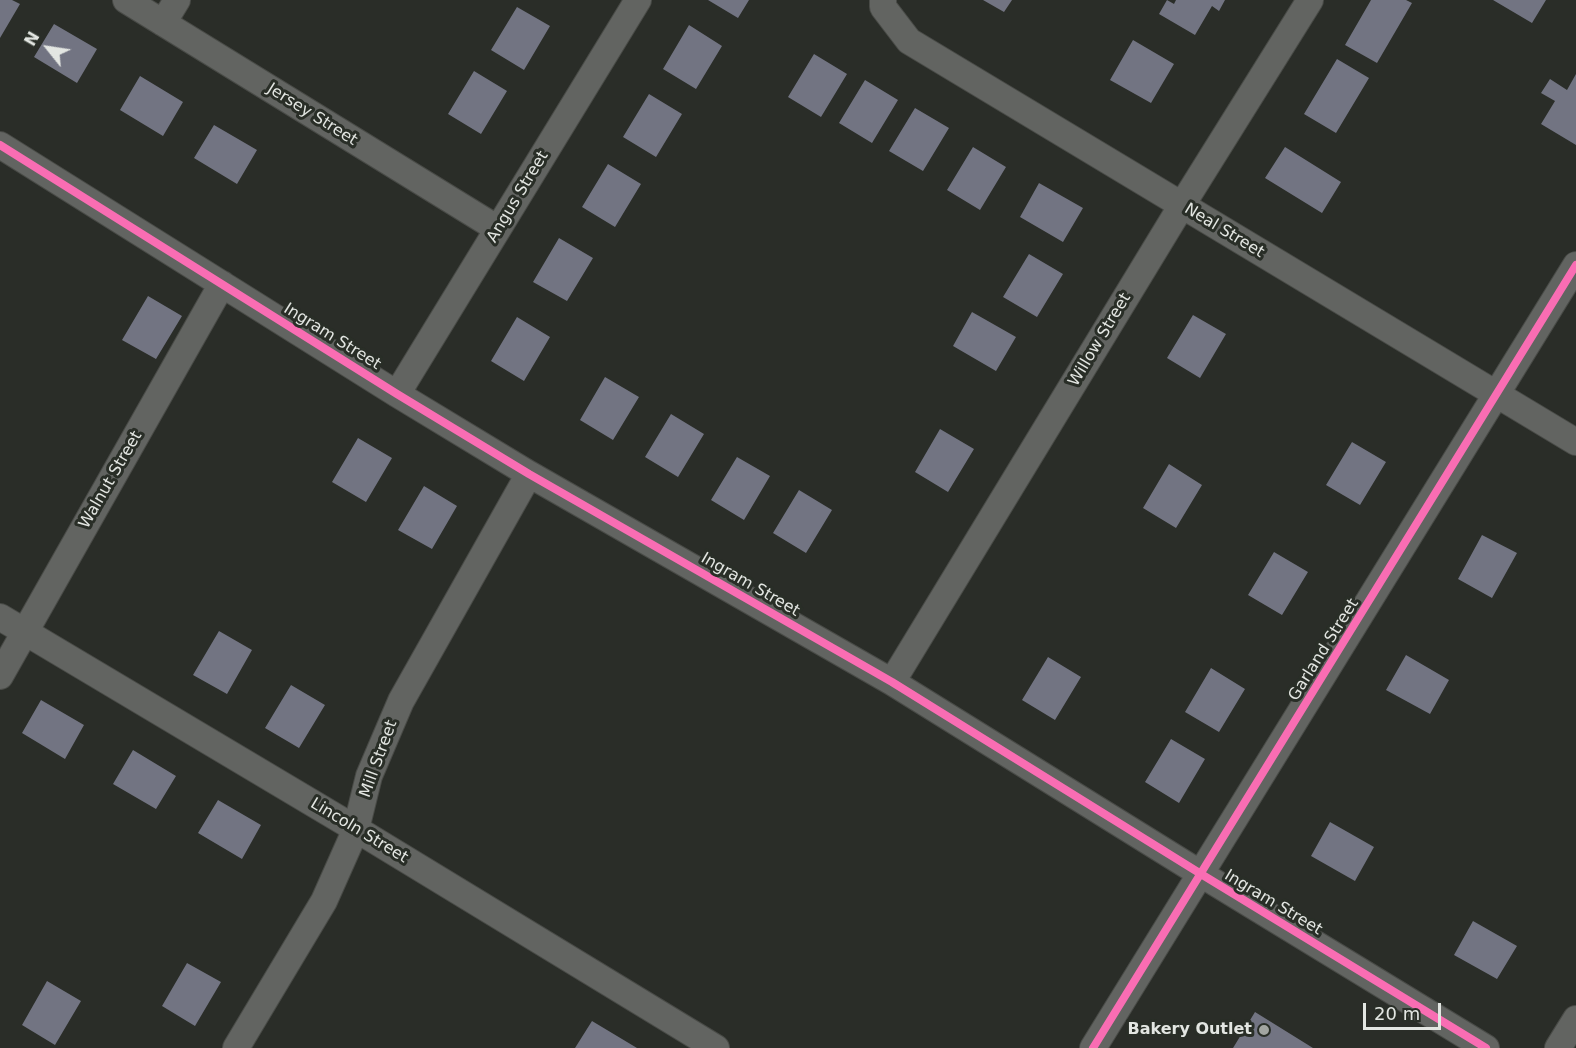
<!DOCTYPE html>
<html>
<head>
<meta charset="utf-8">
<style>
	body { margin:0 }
	#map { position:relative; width:1576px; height:1048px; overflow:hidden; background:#2a2d28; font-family:"DejaVu Sans",sans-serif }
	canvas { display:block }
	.north { position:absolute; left:18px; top:18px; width:60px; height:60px; -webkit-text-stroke:4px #292e27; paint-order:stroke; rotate:300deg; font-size:16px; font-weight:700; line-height:24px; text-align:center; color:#e3e6e2 }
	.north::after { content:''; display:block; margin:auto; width:21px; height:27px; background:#e3e6e2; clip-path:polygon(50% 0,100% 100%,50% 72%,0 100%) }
	.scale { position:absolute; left:1363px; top:1003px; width:78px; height:27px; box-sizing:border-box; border:3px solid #e3e6e2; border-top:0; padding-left:8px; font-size:18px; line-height:21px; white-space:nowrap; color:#e3e6e2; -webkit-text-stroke:4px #292e27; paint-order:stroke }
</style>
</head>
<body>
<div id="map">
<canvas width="1576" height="1048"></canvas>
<div class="north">N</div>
<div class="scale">20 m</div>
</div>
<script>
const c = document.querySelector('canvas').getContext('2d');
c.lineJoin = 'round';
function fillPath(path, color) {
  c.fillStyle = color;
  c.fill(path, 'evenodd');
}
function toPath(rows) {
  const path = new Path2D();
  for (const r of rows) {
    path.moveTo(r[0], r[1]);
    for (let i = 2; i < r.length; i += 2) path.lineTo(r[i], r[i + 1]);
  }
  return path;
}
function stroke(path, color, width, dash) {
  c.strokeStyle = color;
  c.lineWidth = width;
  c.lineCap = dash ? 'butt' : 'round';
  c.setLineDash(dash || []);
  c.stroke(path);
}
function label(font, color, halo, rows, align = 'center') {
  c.font = font + ' "DejaVu Sans",sans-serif';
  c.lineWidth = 6;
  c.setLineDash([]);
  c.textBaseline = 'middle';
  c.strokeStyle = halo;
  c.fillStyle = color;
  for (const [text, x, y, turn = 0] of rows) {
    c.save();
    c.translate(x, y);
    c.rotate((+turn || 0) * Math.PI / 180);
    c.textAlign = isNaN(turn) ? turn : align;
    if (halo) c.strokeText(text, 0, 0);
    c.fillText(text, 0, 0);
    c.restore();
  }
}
fillPath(toPath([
	[0,0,12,0,20,4,0,38],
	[708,0,749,0,738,18],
	[983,0,1012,0,1004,12],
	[1167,0,1174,4,1176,0,1225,0,1219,11,1212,6,1195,35,1159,14],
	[1371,0,1406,0,1412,3,1377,63,1345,45],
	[1493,0,1546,0,1532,23],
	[517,7,550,26,524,70,491,50],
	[54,24,97,49,77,83,34,57],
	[689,25,722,46,696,89,663,69],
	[1133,40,1174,64,1151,103,1110,80],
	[814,54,847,74,821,117,788,97],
	[1337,59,1369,78,1336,133,1304,114],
	[474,71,507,91,481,134,448,114],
	[1576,74,1576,145,1541,124,1555,101,1541,93,1550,79,1567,90],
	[140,76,183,102,163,136,120,110],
	[865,80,898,100,872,143,839,123],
	[649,94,682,114,656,157,623,137],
	[915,108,949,128,923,171,889,151],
	[214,125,257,150,237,184,194,158],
	[973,147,1006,167,980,210,947,190],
	[1285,147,1341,182,1322,213,1265,178],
	[608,164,641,184,615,227,582,207],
	[1039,183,1083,208,1063,242,1020,217],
	[559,238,593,258,567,301,533,282],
	[1029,254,1063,274,1037,317,1003,297],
	[148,296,182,316,156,359,122,340],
	[972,312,1016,337,996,371,953,346],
	[1193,315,1226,334,1200,378,1167,358],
	[517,317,550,337,524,381,491,361],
	[605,377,639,397,613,440,580,420],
	[671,414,704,434,678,477,645,457],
	[940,429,974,449,948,492,915,472],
	[358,438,392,458,366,502,332,482],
	[1352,442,1386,462,1360,505,1326,485],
	[737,457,770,476,744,520,711,500],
	[1169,464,1202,485,1176,528,1143,508],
	[424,486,457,506,432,549,398,530],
	[799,490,832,510,806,553,773,533],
	[1482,535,1517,553,1492,598,1458,579],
	[1274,552,1308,572,1282,615,1248,595],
	[219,631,252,650,227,694,193,675],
	[1406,655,1449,680,1430,714,1386,690],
	[1048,657,1081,677,1055,720,1022,700],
	[1211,668,1245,689,1219,732,1185,712],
	[291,685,325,705,299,748,265,728],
	[41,700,84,725,65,759,22,733],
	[1171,739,1205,759,1179,803,1145,782],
	[133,750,176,776,156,809,113,784],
	[218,800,261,825,242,859,198,833],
	[1330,822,1374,847,1355,881,1311,856],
	[1473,921,1517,946,1497,979,1454,955],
	[187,963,221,982,195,1026,162,1006],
	[47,981,81,1001,55,1045,22,1025],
	[1255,1012,1313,1048,1233,1048],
	[592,1021,637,1048,575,1048]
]), '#727482');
const minor = toPath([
	[126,0,498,229],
	[883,0,883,7,909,41,1576,442],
	[163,23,177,0],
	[0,145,397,394,529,474,892,682,1201,874,1486,1048],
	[397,394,638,0],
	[0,617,356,829,716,1048],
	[0,676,222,284],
	[892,682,1182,205,1310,0],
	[236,1048,324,901,356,829,369,776,401,701,529,474],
	[1093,1048,1576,265],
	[1558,1048,1576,1019]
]);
stroke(minor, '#494b47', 28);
stroke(minor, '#626461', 26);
stroke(toPath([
	[0,145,397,394,529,474,892,682,1201,874,1486,1048],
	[1093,1048,1576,265]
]), '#f96db3', 8);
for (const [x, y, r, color] of [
	[1264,1030,6,"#a2a5a1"]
]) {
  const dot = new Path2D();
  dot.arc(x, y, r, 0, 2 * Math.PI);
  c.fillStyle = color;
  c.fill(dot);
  stroke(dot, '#292e27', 2);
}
label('16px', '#e3e6e2', '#292e27', [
	["Jersey Street",312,115,32],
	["Angus Street",518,197,-59],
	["Neal Street",1224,231,31],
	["Ingram Street",332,337,32],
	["Willow Street",1100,340,-59],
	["Walnut Street",111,480,-60],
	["Ingram Street",750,585,30],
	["Garland Street",1324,650,-58],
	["Mill Street",379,759,-70],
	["Lincoln Street",359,831,31],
	["Ingram Street",1273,903,31]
]);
label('bold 16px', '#e3e6e2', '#292e27', [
	["Bakery Outlet",1252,1030]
], 'right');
</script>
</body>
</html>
